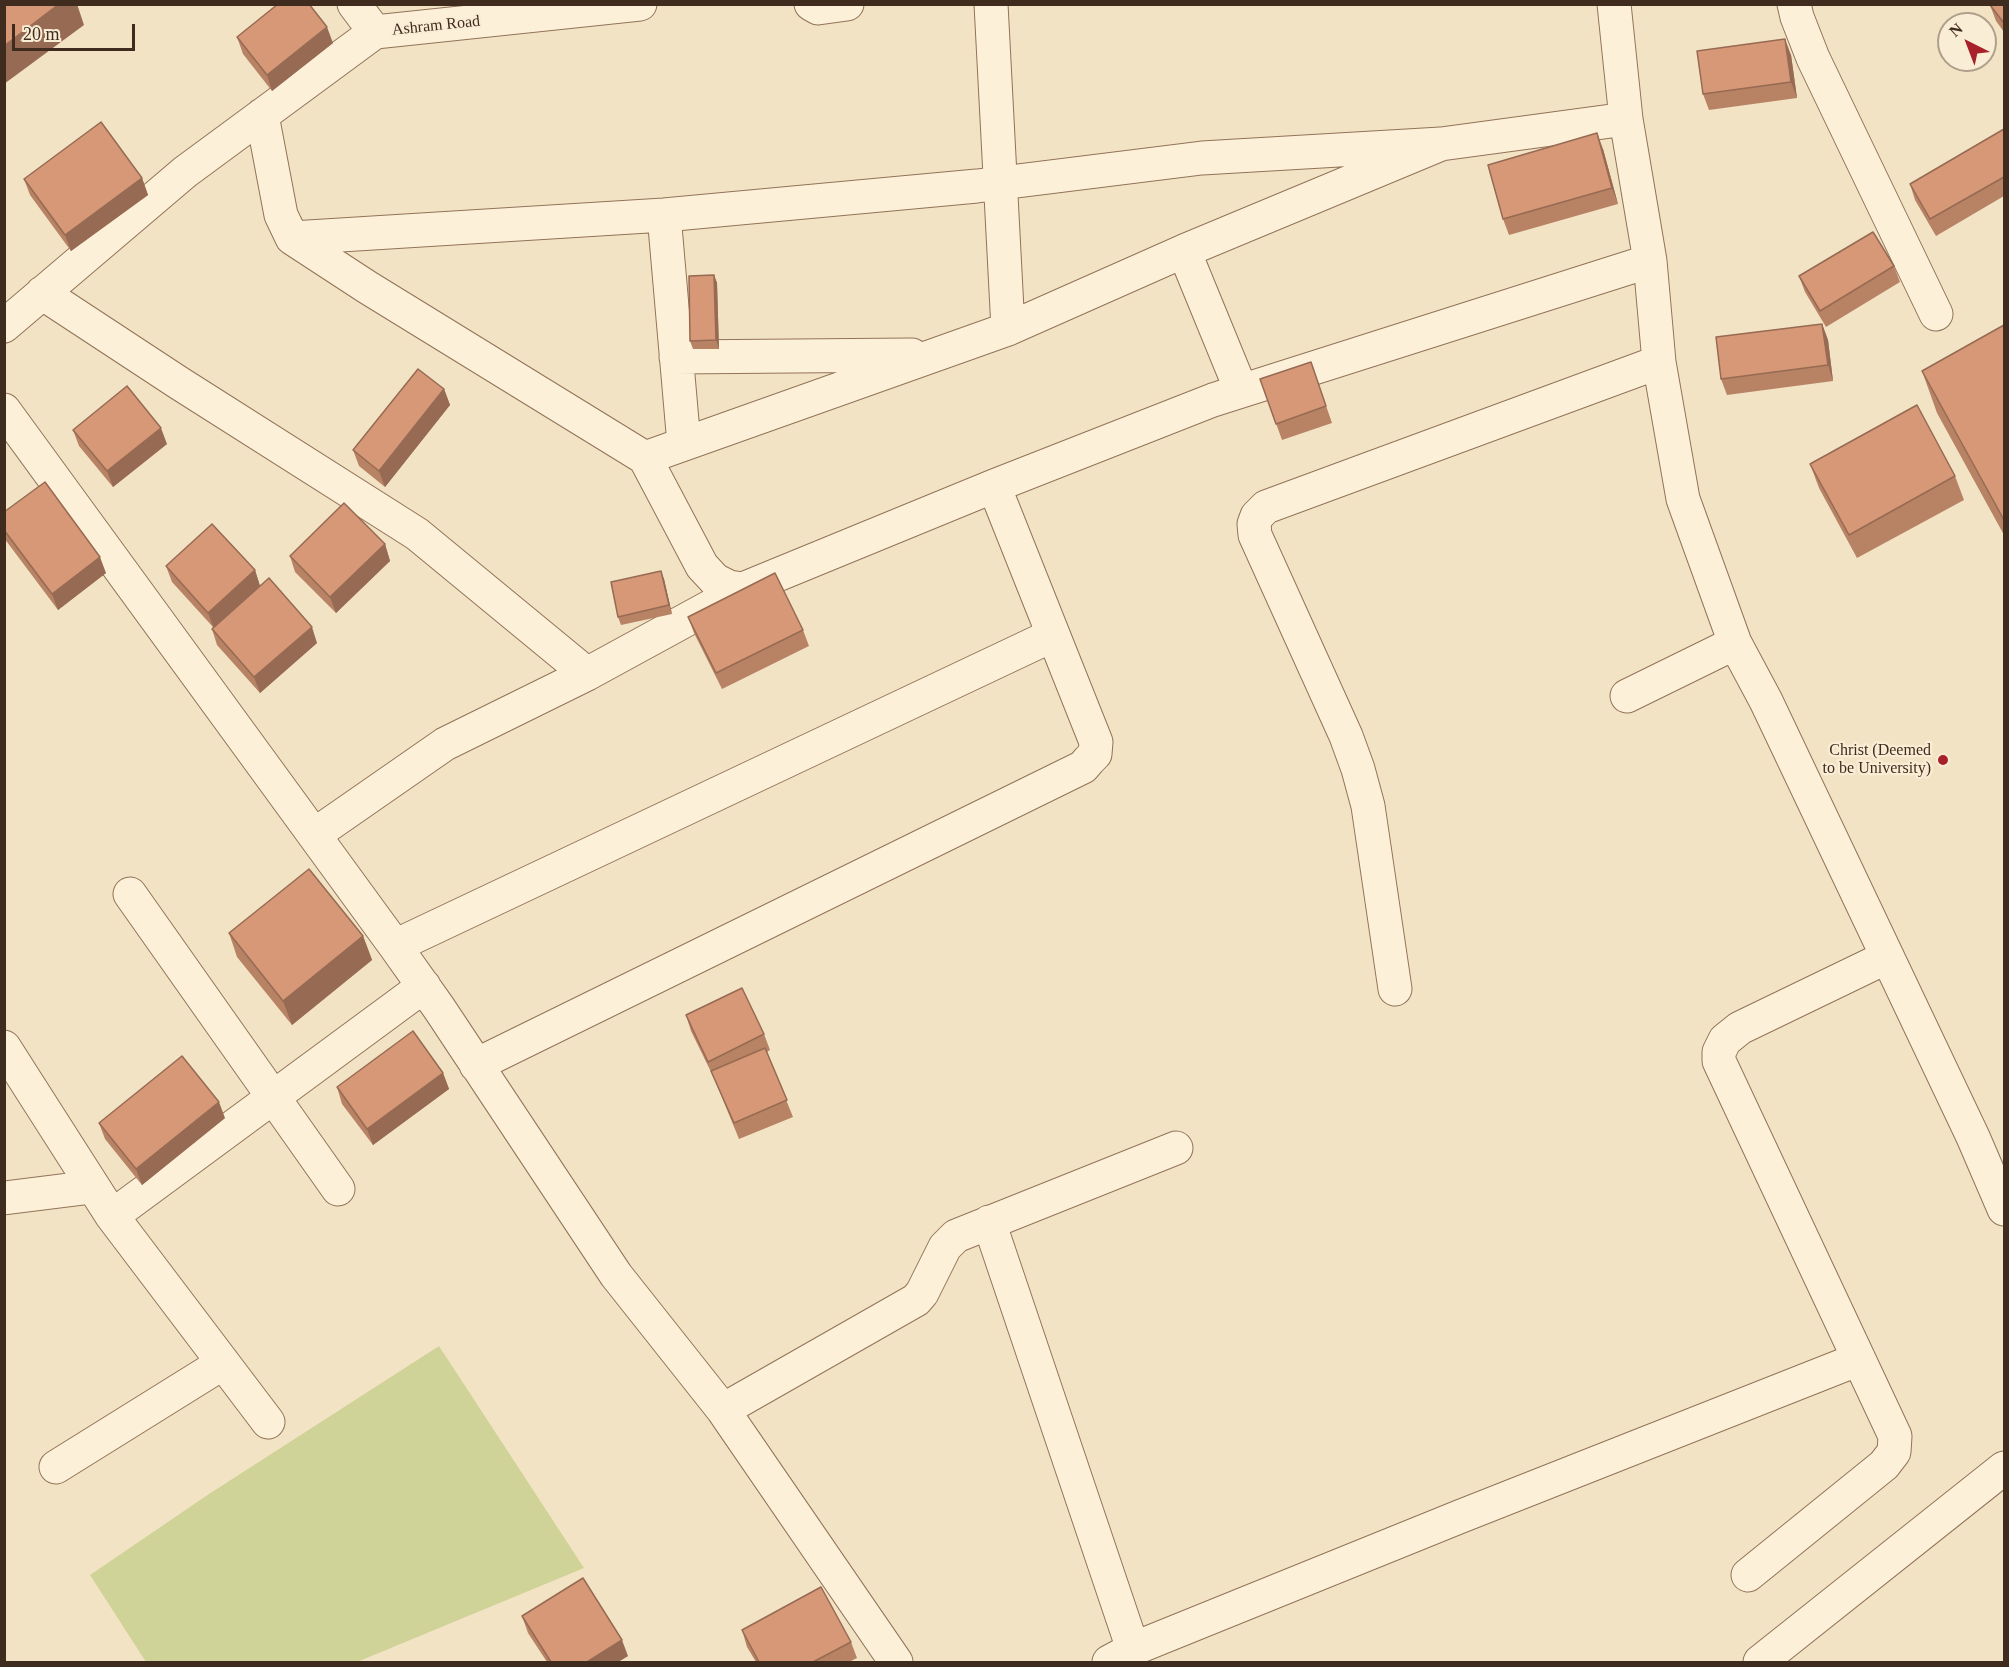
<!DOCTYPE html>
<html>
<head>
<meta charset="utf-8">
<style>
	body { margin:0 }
	#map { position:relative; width:2009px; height:1667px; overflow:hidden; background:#f3e3c5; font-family:Georgia,serif }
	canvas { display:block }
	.frame { position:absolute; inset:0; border:6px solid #3f2c1e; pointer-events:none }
	.north { position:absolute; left:1937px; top:12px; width:60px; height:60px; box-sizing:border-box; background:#faedd5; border:2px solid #afa08c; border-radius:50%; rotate:318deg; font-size:16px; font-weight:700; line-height:24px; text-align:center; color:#3f2c1e }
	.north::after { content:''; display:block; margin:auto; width:21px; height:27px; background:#a82029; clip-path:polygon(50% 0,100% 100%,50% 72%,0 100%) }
	.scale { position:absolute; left:12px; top:24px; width:123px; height:27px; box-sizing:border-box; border:3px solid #3f2c1e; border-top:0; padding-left:8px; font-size:18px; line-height:21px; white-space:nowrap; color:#3f2c1e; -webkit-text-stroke:4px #faedd5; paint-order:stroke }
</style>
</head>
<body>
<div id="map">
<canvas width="2009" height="1667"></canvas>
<div class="frame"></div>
<div class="north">N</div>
<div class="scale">20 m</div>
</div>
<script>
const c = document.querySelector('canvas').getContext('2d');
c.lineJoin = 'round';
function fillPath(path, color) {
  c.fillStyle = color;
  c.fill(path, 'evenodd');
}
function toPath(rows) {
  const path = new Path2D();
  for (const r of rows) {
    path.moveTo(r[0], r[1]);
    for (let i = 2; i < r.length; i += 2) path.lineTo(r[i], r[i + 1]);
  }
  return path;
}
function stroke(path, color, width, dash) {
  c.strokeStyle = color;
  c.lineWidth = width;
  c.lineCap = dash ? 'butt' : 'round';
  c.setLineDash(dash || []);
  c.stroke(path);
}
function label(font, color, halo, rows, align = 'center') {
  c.font = font + ' Georgia,serif';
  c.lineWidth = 4.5;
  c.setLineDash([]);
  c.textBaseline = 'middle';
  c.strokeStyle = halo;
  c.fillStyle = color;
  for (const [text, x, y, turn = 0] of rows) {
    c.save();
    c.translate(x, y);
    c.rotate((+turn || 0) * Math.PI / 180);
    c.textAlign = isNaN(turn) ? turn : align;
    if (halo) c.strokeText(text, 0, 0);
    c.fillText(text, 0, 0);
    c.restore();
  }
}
fillPath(toPath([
	[439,1346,584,1568,357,1662,146,1662,90,1575,209,1494]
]), '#d0d397');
const minor = toPath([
	[991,4,1008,329],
	[1614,4,1626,119,1650,261,1659,362,1683,499,1735,643,1766,701,1973,1137,2004,1209],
	[1794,4,1797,17,1813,58,1936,314],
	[262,115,281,215,292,238,367,287,645,458,1008,329,1184,251,1441,144],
	[664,215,684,444],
	[292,238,664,215,977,186,1202,158,1441,144,1626,119],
	[1184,251,1241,390],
	[42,293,179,383,417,534,587,674],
	[4,326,185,172,375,32],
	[676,357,912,355],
	[4,410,395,946,439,1008,616,1275,723,1410,896,1662],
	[645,458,702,566,715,580,729,587,743,589,994,486,1213,400,1650,261],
	[1627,696,1735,643],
	[314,835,445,744,587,674,728,597],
	[130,894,338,1189],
	[395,946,1053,635],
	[1395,989,1368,806,1358,769,1346,736,1255,535,1254,524,1257,516,1266,507,1659,362],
	[4,1047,112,1216,268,1422],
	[476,1065,1083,767,1089,760,1095,754,1096,742,994,486],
	[4,1198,92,1187],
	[112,1216,424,986],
	[989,1222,1133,1649],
	[723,1410,916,1300,922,1293,945,1247,956,1236,1176,1148],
	[56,1467,223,1363],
	[1748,1575,1884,1465,1894,1452,1895,1436,1719,1061,1719,1052,1725,1040,1740,1028,1887,957],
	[1109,1662,1133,1649,1459,1517,1859,1359],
	[1760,1662,2004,1468]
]);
const tertiary = toPath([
	[354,4,375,32,640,4],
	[811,4,818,8,847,4]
]);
stroke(minor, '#917358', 35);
stroke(tertiary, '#917358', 35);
stroke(minor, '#fdf0d9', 33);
stroke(tertiary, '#fdf0d9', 33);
fillPath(toPath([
	[2004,4,2004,32,1996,21,1990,5],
	[237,37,333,43,272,91,243,54],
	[1791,55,1797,98,1709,110,1703,94],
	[2004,129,2004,196,1936,236,1915,200,1910,184],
	[1603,149,1618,204,1509,235,1503,219],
	[142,178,148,195,71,251,30,195,24,179],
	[1894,266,1900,282,1826,327,1805,292,1799,276],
	[714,275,717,283,719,349,693,349,690,341],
	[1822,324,1828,340,1833,381,1727,395,1721,379],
	[2004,325,2004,535,1937,413,1922,371],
	[1311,362,1332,423,1282,440,1260,379],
	[444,389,450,405,385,487,359,466,353,450],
	[73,430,167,444,113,487,79,446],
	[1810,464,1955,476,1964,500,1857,558,1819,488],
	[4,512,106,573,58,610,4,538],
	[385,544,390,561,336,613,295,572,290,556],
	[166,566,255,570,260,586,317,643,260,693,217,645,212,629,213,627,172,582],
	[664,579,672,614,621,625,618,617],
	[688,617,803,630,809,646,722,689,694,633],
	[229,933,363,936,372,960,292,1025,237,957],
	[686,1015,764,1034,770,1050,767,1052,793,1117,739,1139,714,1078,691,1031],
	[443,1073,449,1089,373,1145,342,1104,337,1087],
	[225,1118,142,1185,105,1139,99,1123],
	[522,1616,628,1656,618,1662,547,1662,528,1633],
	[742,1630,851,1642,857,1658,849,1662,756,1662,747,1647]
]), '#b88365');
fillPath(toPath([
	[59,4,77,4,84,25,4,84,4,46],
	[327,27,333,43,272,91,267,75],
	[1785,39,1791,55,1797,98,1791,82],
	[1597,133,1603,149,1618,204,1612,188],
	[142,178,148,195,71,251,65,235],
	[714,275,717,283,719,349,716,340],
	[1822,324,1828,340,1833,381,1828,365],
	[444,389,450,405,385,487,379,471],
	[161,428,167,444,113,487,107,471],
	[385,544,390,561,336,613,330,597],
	[100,557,106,573,58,610,52,594],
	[255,570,260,586,214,629,208,613],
	[661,571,664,579,672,614,669,605],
	[312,627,317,643,260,693,254,677],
	[363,936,372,960,292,1025,283,1001],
	[443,1073,449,1089,373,1145,367,1129],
	[219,1102,225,1118,142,1185,136,1169],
	[622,1640,628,1656,618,1662,587,1662]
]), '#966a53');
const building = toPath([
	[4,4,59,4,4,46,4,4],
	[278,4,309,4,327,27,267,75,237,37,278,4],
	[1990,4,2004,4,2004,23,1990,5,1990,4],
	[1785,39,1791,82,1703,94,1697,51,1785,39],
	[101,122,142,178,65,235,24,179,101,122],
	[2004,129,2004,177,1930,219,1910,184,2004,129],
	[1597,133,1612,188,1503,219,1488,165,1597,133],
	[1873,232,1894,266,1820,311,1799,276,1873,232],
	[714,275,716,340,690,341,689,276,714,275],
	[1822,324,1828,365,1721,379,1716,337,1822,324],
	[2004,325,2004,520,1922,371,2004,325],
	[1311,362,1326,406,1276,424,1260,379,1311,362],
	[418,369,444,389,379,471,353,450,418,369],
	[127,386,161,428,107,471,73,430,127,386],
	[1917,405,1955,476,1849,535,1810,464,1917,405],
	[45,482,100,557,52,594,4,530,4,512,45,482],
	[344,503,385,544,330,597,290,556,344,503],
	[212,524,255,570,208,613,166,566,212,524],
	[661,571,669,605,618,617,611,582,661,571],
	[775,573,803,630,716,673,688,617,775,573],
	[269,578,312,627,254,677,212,629,269,578],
	[309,869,363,936,283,1001,229,933,309,869],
	[742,988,764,1034,708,1062,686,1015,742,988],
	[413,1031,443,1073,367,1129,337,1087,413,1031],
	[765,1048,787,1100,734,1123,711,1071,765,1048],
	[182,1056,219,1102,136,1169,99,1123,182,1056],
	[583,1578,622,1640,587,1662,551,1662,522,1616,583,1578],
	[821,1587,851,1642,813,1662,759,1662,742,1630,821,1587]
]);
fillPath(building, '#d69876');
stroke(building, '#966a53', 1.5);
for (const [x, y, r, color] of [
	[1943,760,6,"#a82029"]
]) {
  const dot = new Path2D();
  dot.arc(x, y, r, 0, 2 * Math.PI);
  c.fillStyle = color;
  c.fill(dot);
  stroke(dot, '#faedd5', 2);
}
label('16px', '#3f2c1e', '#faedd5', [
	["Ashram Road",436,26,-6]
]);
label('16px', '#3f2c1e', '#faedd5', [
	["Christ (Deemed",1931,751],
	["to be University)",1931,769]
], 'right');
</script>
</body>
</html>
